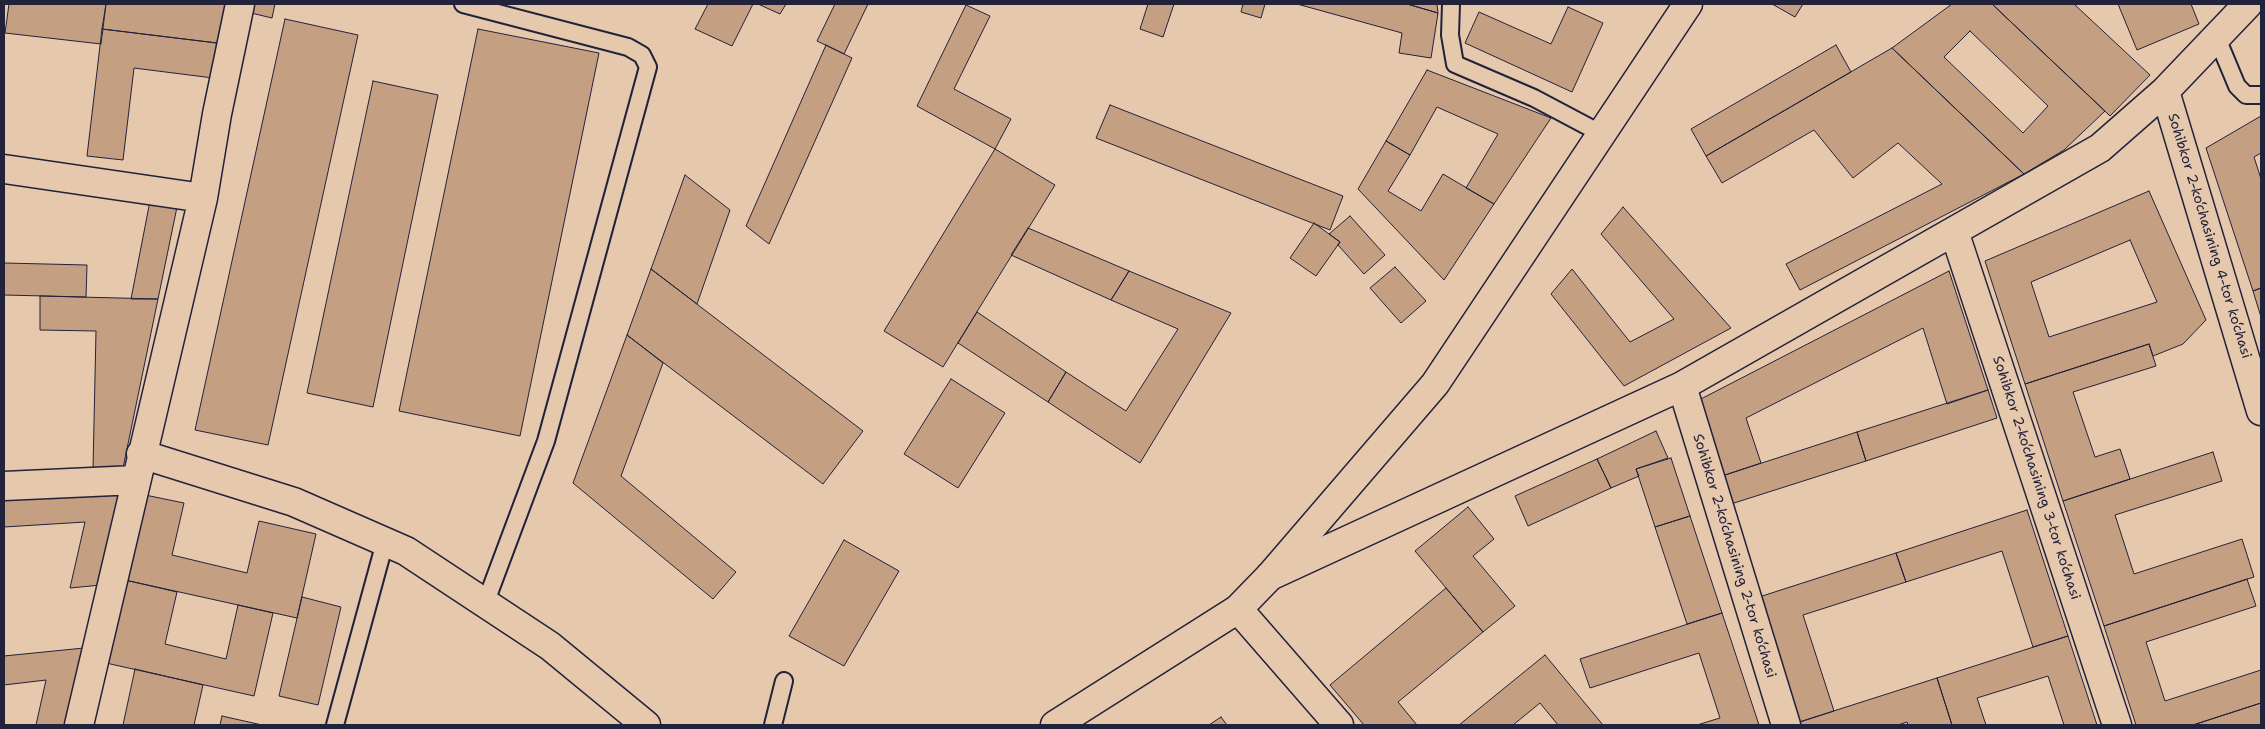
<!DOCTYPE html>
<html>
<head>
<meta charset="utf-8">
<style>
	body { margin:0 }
	#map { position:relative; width:2265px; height:729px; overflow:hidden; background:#e6c8ad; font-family:"Shantell Sans",sans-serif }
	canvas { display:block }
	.frame { position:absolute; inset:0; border:5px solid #22223b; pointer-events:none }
</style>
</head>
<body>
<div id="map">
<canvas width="2265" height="729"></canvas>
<div class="frame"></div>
</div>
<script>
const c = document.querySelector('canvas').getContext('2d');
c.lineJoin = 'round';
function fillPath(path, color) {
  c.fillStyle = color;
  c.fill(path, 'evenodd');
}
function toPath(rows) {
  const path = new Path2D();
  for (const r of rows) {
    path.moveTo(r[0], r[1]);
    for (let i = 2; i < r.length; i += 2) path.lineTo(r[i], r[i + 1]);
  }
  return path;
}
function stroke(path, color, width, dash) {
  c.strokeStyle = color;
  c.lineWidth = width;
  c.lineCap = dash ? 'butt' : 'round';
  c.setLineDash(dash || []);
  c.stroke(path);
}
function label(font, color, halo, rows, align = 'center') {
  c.font = font + ' "Shantell Sans",sans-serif';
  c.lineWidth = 4;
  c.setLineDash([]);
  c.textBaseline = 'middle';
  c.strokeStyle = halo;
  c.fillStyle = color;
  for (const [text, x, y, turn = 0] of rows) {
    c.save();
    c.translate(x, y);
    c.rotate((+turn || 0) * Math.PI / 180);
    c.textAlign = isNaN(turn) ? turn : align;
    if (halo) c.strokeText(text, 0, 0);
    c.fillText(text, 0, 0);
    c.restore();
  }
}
const building = toPath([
	[9,4,106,4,101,44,5,33,9,4],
	[106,4,228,4,217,43,102,29,106,4],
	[245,4,275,4,272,18,243,11,245,4],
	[708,4,753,4,732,46,695,29,708,4],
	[758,4,786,4,780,14,758,4],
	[835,4,868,4,844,54,817,41,835,4],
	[1148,4,1174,4,1163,37,1140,29,1148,4],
	[1243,4,1265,4,1261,18,1241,12,1243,4],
	[1297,4,1407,4,1438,13,1431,58,1399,53,1402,33,1297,4],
	[1407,4,1437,4,1438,13,1407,4],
	[1772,4,1803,4,1795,17,1772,4],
	[1952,4,1992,4,2105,111,2064,150,2024,174,1892,48,1952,4],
	[1970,31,2048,106,2023,133,1944,57,1970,31],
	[1992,4,2074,4,2150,75,2110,116,1992,4],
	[2118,4,2191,4,2199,24,2137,50,2118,4],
	[966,5,990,16,954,89,1011,119,995,149,917,106,966,5],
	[1568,7,1603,23,1572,92,1465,43,1479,12,1551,44,1568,7],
	[285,19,358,35,268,445,195,430,285,19],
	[102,29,217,43,213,78,134,68,123,160,87,156,102,29],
	[478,29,599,53,520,436,399,411,478,29],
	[826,45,852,58,769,244,746,226,826,45],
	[1836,45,1851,72,1706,156,1691,129,1836,45],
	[1892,48,2024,174,1800,290,1786,264,1942,184,1898,143,1853,178,1814,130,1722,183,1706,156,1892,48],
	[1427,70,1551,118,1494,204,1466,188,1498,134,1437,107,1410,155,1386,141,1427,70],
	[373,81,438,95,373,407,307,393,373,81],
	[1110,105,1343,196,1330,230,1096,138,1110,105],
	[2261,116,2261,153,2254,157,2261,179,2261,288,2253,291,2206,148,2261,116],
	[1386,141,1410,155,1388,191,1421,211,1443,174,1494,204,1444,280,1358,189,1386,141],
	[995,149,1055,185,943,367,884,331,995,149],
	[685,175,730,210,697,304,651,269,685,175],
	[2149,191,2206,320,2183,344,2153,356,2149,344,2025,384,1985,261,2149,191],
	[2130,240,2157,302,2049,337,2031,282,2130,240],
	[150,201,177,207,158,299,131,299,150,201],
	[1623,207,1731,328,1624,386,1551,294,1572,269,1630,342,1674,319,1601,234,1623,207],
	[1350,216,1385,255,1364,274,1338,245,1340,242,1329,234,1350,216],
	[1314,223,1340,242,1316,276,1290,258,1314,223],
	[1028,228,1129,271,1111,300,1011,255,1028,228],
	[4,263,87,265,86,297,4,295,4,263],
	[1395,267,1426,301,1401,323,1370,288,1395,267],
	[651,269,863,431,823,484,627,335,651,269],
	[1129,271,1231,313,1140,463,1048,402,1066,372,1126,411,1178,329,1111,300,1129,271],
	[1949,271,1988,390,1947,404,1923,328,1746,418,1761,463,1722,476,1697,401,1949,271],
	[2261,288,2261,317,2253,291,2261,288],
	[40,296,158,299,123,468,93,469,96,331,40,330,40,296],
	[977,312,1066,372,1048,402,958,343,977,312],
	[627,335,663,363,621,476,736,572,713,599,573,483,627,335],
	[2149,344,2156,366,2073,392,2095,457,2120,449,2130,479,2063,501,2025,384,2149,344],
	[951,379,1005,413,958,488,904,454,951,379],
	[1988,390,1997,418,1866,461,1857,432,1988,390],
	[1656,431,1668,458,1636,469,1639,476,1611,488,1597,459,1656,431],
	[1857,432,1866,461,1731,504,1722,476,1857,432],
	[2213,452,2222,481,2115,515,2134,574,2242,539,2254,577,2104,626,2063,501,2213,452],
	[1671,458,1690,516,1655,527,1636,469,1671,458],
	[1597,459,1611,488,1528,526,1515,496,1597,459],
	[123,487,101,585,70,588,85,522,4,527,4,495,123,487],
	[145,495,184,503,172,555,247,573,259,521,316,534,297,618,125,580,145,495],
	[1468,507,1494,539,1473,556,1515,606,1483,632,1415,551,1468,507],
	[2027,510,2068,636,2033,647,2002,551,1906,582,1896,553,2027,510],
	[1690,516,1722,613,1687,624,1655,527,1690,516],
	[844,540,899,571,844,666,789,636,844,540],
	[1896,553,1906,582,1803,615,1834,711,1800,722,1759,597,1896,553],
	[2247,579,2256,606,2146,642,2165,701,2261,670,2261,703,2193,725,2136,725,2104,626,2247,579],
	[125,580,177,592,165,644,226,659,238,605,273,613,254,696,106,663,125,580],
	[1446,588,1483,632,1398,702,1417,725,1364,725,1330,685,1446,588],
	[302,597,341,607,318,705,279,696,302,597],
	[1722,613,1759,725,1697,725,1720,718,1699,653,1590,688,1580,659,1722,613],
	[2068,636,2097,725,2064,725,2048,676,1977,698,1986,725,1952,725,1937,678,2068,636],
	[84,648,67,725,36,725,46,680,4,685,4,656,84,648],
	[1545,655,1603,725,1558,725,1540,703,1513,725,1459,725,1545,655],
	[135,669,203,685,194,725,123,725,135,669],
	[1937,678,1952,725,1908,725,1907,722,1898,725,1797,725,1796,723,1937,678],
	[2261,703,2261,725,2193,725,2261,703],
	[222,716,262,725,220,725,222,716],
	[1221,717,1227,725,1209,725,1221,717]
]);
fillPath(building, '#c59f82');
stroke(building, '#22223b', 1);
const lane = toPath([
	[463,4,628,47,642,55,648,67,546,441,485,604],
	[1451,4,1450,35,1455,64,1534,98,1602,134],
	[2217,38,2237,86,2246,95,2261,95],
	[335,725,385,542],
	[773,725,784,681]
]);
const street = toPath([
	[2165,91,2261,411],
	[4,169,203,198],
	[1954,231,2117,725],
	[1682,386,1786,725],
	[141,454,294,502,406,551,550,646,646,725],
	[4,486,136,480],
	[1270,576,1682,386,2100,148,2165,91,2248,4],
	[1238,609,1339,725],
	[79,725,203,198,217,114,240,4]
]);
const secondary = toPath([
	[1055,725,1238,609,1270,576,1435,384,1688,4]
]);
stroke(lane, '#22223b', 20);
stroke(street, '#22223b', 31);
stroke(secondary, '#22223b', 31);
stroke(lane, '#e6c8ad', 16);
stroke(street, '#e6c8ad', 28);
stroke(secondary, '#e6c8ad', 28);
label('14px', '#22223b', '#e6c8ad', [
	["Sohibkor 2-ko‘chasining 4-tor ko‘chasi",2209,236,73],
	["Sohibkor 2-ko‘chasining 3-tor ko‘chasi",2036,478,72],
	["Sohibkor 2-ko‘chasining 2-tor ko‘chasi",1734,556,73]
]);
</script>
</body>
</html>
